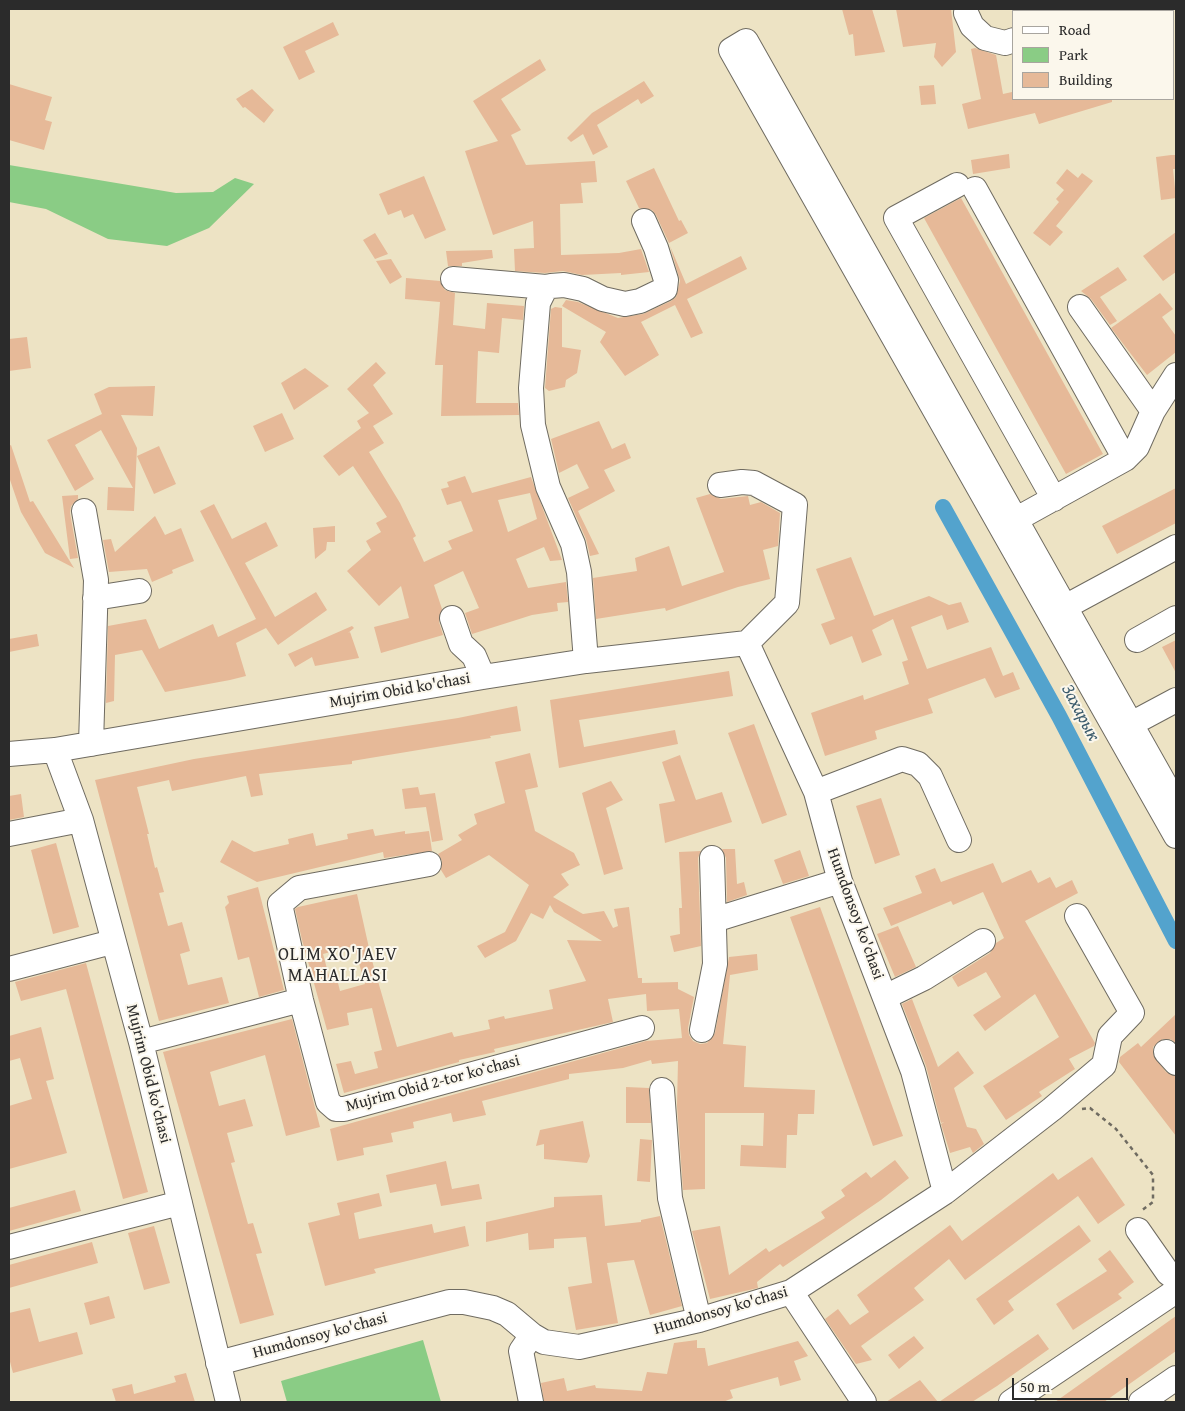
<!DOCTYPE html>
<html>
<head>
<meta charset="utf-8">
<style>
	body { margin:0 }
	#map { position:relative; width:1185px; height:1411px; overflow:hidden; background:#ede3c4; font-family:"Gentium Book Plus",serif }
	canvas { display:block }
	.frame { position:absolute; inset:0; border:10px solid #2b2b2b; pointer-events:none }
	.legend { position:absolute; left:1012px; top:10px; width:162px; height:90px; box-sizing:border-box; background:#fbf7ec; border:1px solid #a8a59f; margin:0; padding:6px 9px; list-style:none; font-size:15px; color:#2b2b2b }
	.legend li { display:flex; align-items:center; gap:10px; height:25px }
	.legend b { width:25px; border:1px solid #a8a59f }
	.scale { position:absolute; left:1012px; top:1378px; width:116px; height:22px; box-sizing:border-box; border:2px solid #2b2b2b; border-top:0; padding-left:6px; font-size:15px; line-height:18px; white-space:nowrap; color:#2b2b2b; -webkit-text-stroke:4px #fbf7ec; paint-order:stroke }
</style>
</head>
<body>
<div id="map">
<canvas width="1185" height="1411"></canvas>
<div class="frame"></div>
<ul class="legend">
<li><b style="height:6px;background:#fff"></b>Road</li>
<li><b style="height:14px;background:#8acc85"></b>Park</li>
<li><b style="height:14px;background:#e6b998"></b>Building</li>
</ul>
<div class="scale">50 m</div>
</div>
<script>
const c = document.querySelector('canvas').getContext('2d');
c.lineJoin = 'round';
function fillPath(path, color) {
  c.fillStyle = color;
  c.fill(path, 'evenodd');
}
function toPath(rows) {
  const path = new Path2D();
  for (const r of rows) {
    path.moveTo(r[0], r[1]);
    for (let i = 2; i < r.length; i += 2) path.lineTo(r[i], r[i + 1]);
  }
  return path;
}
function stroke(path, color, width, dash) {
  c.strokeStyle = color;
  c.lineWidth = width;
  c.lineCap = dash ? 'butt' : 'round';
  c.setLineDash(dash || []);
  c.stroke(path);
}
function label(font, color, halo, rows, align = 'center') {
  c.font = font + ' "Gentium Book Plus",serif';
  c.lineWidth = 4;
  c.setLineDash([]);
  c.textBaseline = 'middle';
  c.strokeStyle = halo;
  c.fillStyle = color;
  for (const [text, x, y, turn = 0] of rows) {
    c.save();
    c.translate(x, y);
    c.rotate((+turn || 0) * Math.PI / 180);
    c.textAlign = isNaN(turn) ? turn : align;
    if (halo) c.strokeText(text, 0, 0);
    c.fillText(text, 0, 0);
    c.restore();
  }
}
fillPath(toPath([
	[9,165,176,193,213,192,235,178,254,184,209,228,167,246,108,239,46,209,9,202],
	[423,1340,441,1402,287,1402,281,1381]
]), '#8acc85');
stroke(toPath([
	[943,507,1059,716,1176,941]
]), '#53a3cd', 16);
fillPath(toPath([
	[842,9,872,9,885,52,855,56,853,34,849,35],
	[896,9,951,9,956,52,942,67,934,57,936,43,903,47],
	[333,22,339,35,305,51,315,72,299,80,283,47],
	[975,48,996,55,1003,94,1012,92,1014,99,1112,99,1112,102,1039,124,1035,113,968,129,962,104,981,99,971,49],
	[540,59,546,70,501,99,521,130,511,135,526,165,595,161,597,182,581,183,583,203,560,204,561,255,619,253,641,249,649,272,621,275,621,273,582,275,563,271,545,273,515,271,514,249,534,248,533,221,493,235,465,151,498,141,473,101],
	[644,81,654,96,641,104,638,99,597,125,608,147,593,155,583,134,571,142,567,138,592,113],
	[9,84,52,97,45,120,52,122,44,150,9,140],
	[934,85,936,104,921,105,919,86],
	[252,89,274,110,264,123,245,107,243,108,236,99],
	[1009,154,1010,168,973,174,971,160],
	[1171,155,1176,155,1176,169,1173,169,1176,198,1161,200,1156,157],
	[654,168,679,221,681,220,688,233,669,243,656,215,652,210,639,208,626,181],
	[1067,169,1078,178,1082,173,1093,181,1056,226,1063,232,1050,246,1033,233,1059,202,1056,199,1064,190,1056,183],
	[424,176,446,230,425,239,413,214,404,218,401,210,388,215,379,194],
	[961,198,1103,454,1066,474,924,218],
	[1176,232,1176,272,1163,281,1143,256],
	[375,233,388,254,375,259,363,240],
	[670,246,686,284,741,256,747,269,687,299,703,333,691,338,675,305,641,322,659,355,625,376,600,342,606,332,562,306,566,300,578,302,618,318,643,314,671,301,676,297,680,281],
	[492,250,493,258,462,263,462,266,448,266,446,251],
	[391,259,402,277,390,284,376,261],
	[1118,267,1127,280,1100,297,1117,321,1110,325,1091,299,1081,291],
	[406,278,440,281,445,290,455,293,453,325,485,329,487,303,524,306,523,320,502,318,499,353,478,351,476,403,518,403,519,415,441,416,443,365,435,365,440,302,405,299],
	[1160,293,1173,309,1162,317,1176,336,1176,352,1147,375,1111,328],
	[555,307,562,308,562,347,581,350,577,373,566,380,565,387,549,391,545,388,551,309],
	[27,337,31,368,9,371,9,339],
	[376,362,386,373,373,385,393,414,373,426,384,443,369,452,400,503,416,536,413,538,424,562,452,549,448,541,473,531,461,501,447,505,441,489,449,487,447,482,465,476,472,493,531,477,562,560,550,561,544,547,516,559,528,588,566,582,568,602,557,603,558,611,532,615,472,634,465,613,479,608,463,571,434,585,442,609,439,622,443,635,381,653,374,627,409,618,401,586,379,606,347,571,371,550,366,541,381,532,376,523,387,517,353,466,339,476,323,456,361,428,357,421,369,413,347,389],
	[530,493,537,519,508,532,498,500],
	[305,368,329,386,294,410,281,383],
	[155,386,153,416,121,415,137,448,134,511,107,510,108,487,133,488,101,430,75,445,94,479,75,491,47,440,102,414,94,394,109,387],
	[282,413,294,439,265,452,253,426],
	[599,421,612,449,625,443,631,458,604,470,615,491,578,511,599,554,590,556,586,539,568,498,589,488,577,464,559,473,551,439],
	[11,445,30,502,33,501,74,568,45,553,21,512,9,477,9,446],
	[159,446,176,484,154,494,137,456],
	[1176,488,1176,523,1117,554,1102,526],
	[710,494,721,499,748,496,750,505,761,502,780,513,778,546,763,550,770,579,738,587,666,611,665,608,596,619,593,578,637,571,635,558,669,546,682,586,724,572,696,498],
	[78,495,78,499,71,506,70,513,78,558,70,559,62,496],
	[214,504,232,539,266,522,278,546,245,563,275,617,316,592,327,610,278,645,266,628,236,643,246,676,230,680,165,692,142,650,115,655,114,701,106,703,108,626,146,619,159,649,213,624,218,637,256,619,200,511],
	[155,516,165,535,181,528,194,561,172,570,173,573,152,582,147,569,109,572,103,540,111,539,115,552],
	[335,526,335,542,327,542,326,550,315,559,313,528],
	[851,557,874,616,929,596,949,605,961,602,969,622,947,630,942,615,911,627,927,669,991,647,1003,676,1013,672,1020,689,995,698,985,678,928,699,933,713,875,731,877,739,825,756,811,713,863,695,864,700,909,684,902,662,908,660,893,619,872,630,882,655,862,663,852,636,830,645,821,624,835,619,816,569],
	[352,626,354,628,348,633,350,632,359,658,315,666,312,657,295,667,288,654],
	[37,634,39,646,9,652,9,639],
	[1176,640,1176,673,1162,647],
	[729,671,733,696,579,720,584,747,675,730,678,744,559,768,550,700],
	[517,706,521,731,490,736,491,738,352,761,352,764,259,774,263,795,251,797,246,776,172,791,169,780,137,787,149,834,147,834,155,868,157,867,164,892,159,893,168,926,182,922,190,951,180,954,188,985,222,977,229,1003,159,1021,95,780,194,759,458,718],
	[754,724,787,815,762,824,728,733],
	[530,753,538,787,525,790,535,831,574,853,580,865,561,874,569,885,553,897,583,914,604,911,613,928,618,926,614,909,629,907,638,978,642,978,642,983,678,982,678,989,694,997,688,1028,689,1035,693,1041,700,1044,707,1043,715,1033,729,957,757,954,758,970,730,975,723,1044,746,1046,744,1087,815,1090,814,1114,798,1114,797,1135,787,1135,786,1168,740,1166,741,1145,763,1146,764,1113,705,1113,705,1189,683,1190,677,1106,678,1061,652,1064,651,1060,623,1068,569,1074,569,1079,482,1101,486,1115,453,1122,451,1113,413,1122,414,1128,391,1133,393,1142,363,1148,364,1155,337,1161,330,1129,646,1041,682,1038,679,1009,647,1011,646,994,608,999,613,1022,494,1049,495,1052,459,1060,459,1062,344,1093,336,1064,351,1061,355,1074,378,1068,374,1052,382,1050,372,1008,347,1013,349,1025,327,1030,302,940,295,909,298,907,357,894,371,957,397,1047,452,1032,454,1037,490,1029,488,1020,504,1016,505,1019,553,1009,549,990,586,981,567,940,602,941,554,912,550,905,543,919,531,913,516,941,485,958,477,946,505,932,529,885,489,855,446,878,441,870,442,861,438,854,462,840,458,835,477,824,474,814,505,803,495,762],
	[354,946,365,984,340,991,336,975,329,976,323,954],
	[680,755,696,800,722,792,732,822,665,843,659,804,675,801,662,762],
	[611,781,623,800,606,808,623,869,604,875,582,793],
	[418,787,420,795,435,793,443,840,432,842,426,807,405,809,402,789],
	[21,794,24,817,9,820,9,796],
	[881,798,900,855,875,864,856,806],
	[373,829,375,836,405,831,405,834,429,831,432,851,384,858,383,852,257,882,220,862,232,840,254,852,289,844,288,839,313,833,316,846,348,839,347,834],
	[56,843,79,927,53,934,31,850],
	[722,849,735,849,737,884,744,882,747,895,727,902,726,858],
	[800,850,809,876,783,884,774,860],
	[701,851,698,858,701,946,674,952,670,936,680,934,679,908,682,908,679,852],
	[993,863,1002,883,1031,870,1038,883,1050,877,1056,888,1072,880,1078,893,1025,921,1095,1043,1094,1046,1069,1059,1075,1069,1039,1092,1042,1096,1006,1120,983,1086,1059,1037,1035,994,985,1031,973,1015,1001,997,986,972,958,987,952,977,990,953,996,943,1004,938,983,892,953,905,951,901,891,926,883,908,922,893,915,876,935,868,941,882],
	[258,887,284,990,259,997,249,957,238,960,225,907,229,903,227,896],
	[820,907,903,1136,873,1146,790,917],
	[898,926,916,967,895,977,877,934],
	[86,963,148,1192,123,1199,66,989,21,1001,15,982],
	[912,999,938,1067,958,1051,974,1073,954,1088,967,1127,976,1129,984,1144,973,1153,970,1147,950,1153,941,1124,944,1122,941,1123,926,1066,902,1004],
	[1176,1014,1176,1043,1170,1039,1163,1039,1153,1047,1153,1054,1166,1072,1176,1076,1176,1136,1119,1062,1120,1057,1138,1043,1141,1047],
	[292,1019,320,1127,286,1136,265,1055,210,1072,219,1106,245,1099,253,1126,227,1133,235,1162,231,1163,248,1224,253,1223,262,1253,256,1254,274,1315,240,1324,163,1052],
	[41,1027,54,1079,46,1081,67,1153,9,1169,9,1106,32,1099,20,1058,9,1061,9,1036],
	[626,1087,649,1088,651,1123,626,1123],
	[583,1121,590,1156,587,1163,544,1159,544,1144,536,1146,540,1130],
	[640,1139,652,1140,650,1182,637,1181],
	[1092,1157,1125,1205,1098,1224,1078,1196,965,1280,949,1259,914,1288,924,1300,861,1346,872,1360,856,1364,825,1319,838,1309,850,1325,869,1312,857,1295,950,1225,962,1241,1053,1173,1058,1180],
	[895,1160,909,1178,881,1200,783,1267,780,1264,757,1282,758,1288,710,1299,692,1231,720,1226,729,1275,766,1248,769,1252,825,1218,821,1212,845,1196,841,1190,866,1172,871,1178],
	[446,1161,452,1189,479,1184,482,1199,441,1206,436,1184,390,1193,386,1175],
	[75,1190,81,1211,9,1231,9,1208],
	[379,1193,382,1206,354,1213,359,1239,432,1224,434,1233,465,1226,469,1246,374,1269,376,1273,325,1286,308,1223,340,1215,337,1203],
	[602,1195,605,1226,641,1222,641,1220,660,1216,682,1306,650,1315,634,1260,607,1263,618,1323,576,1330,568,1287,592,1283,586,1237,554,1239,554,1248,529,1250,528,1233,486,1242,486,1222,554,1207,554,1197],
	[1079,1225,1091,1241,1008,1301,1014,1310,994,1325,976,1299],
	[154,1226,170,1283,144,1290,128,1233],
	[92,1242,98,1263,9,1288,9,1265],
	[1110,1250,1134,1282,1118,1294,1122,1298,1073,1330,1056,1304,1107,1271,1098,1259],
	[109,1296,115,1318,90,1325,84,1303],
	[30,1308,39,1342,77,1332,83,1354,13,1373,9,1358,9,1313],
	[1176,1316,1176,1351,1104,1402,1055,1402],
	[1038,1334,1049,1349,997,1386,972,1402,939,1402],
	[914,1336,924,1348,899,1369,888,1355],
	[697,1340,697,1348,705,1348,708,1366,798,1341,808,1356,794,1361,801,1380,780,1386,778,1377,730,1390,733,1398,723,1402,544,1402,541,1383,564,1378,567,1391,595,1385,596,1388,642,1391,647,1372,667,1374,674,1343],
	[186,1373,195,1402,116,1402,112,1389,132,1384,134,1394,176,1382,174,1376],
	[920,1380,938,1402,886,1402]
]), '#e6b998');
const minor = toPath([
	[1076,9,1081,11],
	[1109,11,1116,9],
	[966,13,972,26,985,38,1005,43,1014,40],
	[957,185,896,218,1054,499],
	[975,189,1125,459],
	[453,279,546,287],
	[1153,411,1176,375],
	[720,485,742,482,754,483,795,505,787,603,747,643],
	[84,511,96,580,91,744],
	[1004,526,1125,459,1137,447,1153,411,1080,307],
	[95,598,139,591],
	[1052,614,1176,547],
	[452,618,461,644,474,656,483,677],
	[1137,640,1176,618],
	[747,643,816,792,840,881,913,1071,945,1192],
	[586,661,579,572,573,544,548,487,533,425,531,388,538,303,546,287,551,286,564,285,583,289,603,299,625,304,640,301,665,289,666,280,656,248,644,221],
	[1118,731,1176,700],
	[55,750,81,820,141,1042,228,1402],
	[9,754,55,750,483,677,586,661,747,643],
	[816,792,902,759,918,764,930,776,959,840],
	[1176,804,746,41,731,50,1176,836],
	[9,834,81,820],
	[429,864,299,888,280,904,301,1000,328,1102,336,1109,344,1109,642,1028],
	[714,920,840,881],
	[9,969,112,942],
	[885,997,924,978,983,941],
	[702,1030,715,964,712,858],
	[141,1042,301,1000],
	[1166,1052,1176,1063],
	[662,1090,670,1198,699,1320],
	[1138,1230,1168,1273,1176,1279],
	[9,1247,180,1203],
	[791,1292,864,1402],
	[218,1363,449,1302,464,1302,493,1308,507,1314,532,1335,544,1342,579,1347,699,1320,791,1292,945,1192,1052,1109,1104,1065,1110,1036,1132,1013,1077,916],
	[531,1402,521,1351,532,1335],
	[1011,1402,1176,1291],
	[1141,1402,1176,1378]
]);
stroke(minor, '#6f6b61', 26);
stroke(toPath([
	[1082,1109,1090,1108,1116,1129,1153,1175,1153,1202,1141,1211]
]), '#6f6b61', 2.5, [4, 4]);
stroke(minor, '#fff', 24);
label('16px', '#2b2b2b', '#fbf7ec', [
	["Mujrim Obid ko'chasi",400,691,-10],
	["Humdonsoy ko'chasi",855,914,70],
	["Mujrim Obid ko'chasi",148,1074,76],
	["Mujrim Obid 2-tor koʻchasi",433,1084,-15],
	["Humdonsoy ko'chasi",721,1311,-16],
	["Humdonsoy ko'chasi",320,1336,-15]
]);
label('italic 18px', '#3b5b6c', '#fbf7ec', [
	["Захарык",1080,713,62]
]);
c.letterSpacing = '1px';
label('18px', '#2b2b2b', '#fbf7ec', [
	["OLIM XO'JAEV",338,955],
	["MAHALLASI",338,976]
]);
c.letterSpacing = '0px';
</script>
</body>
</html>
